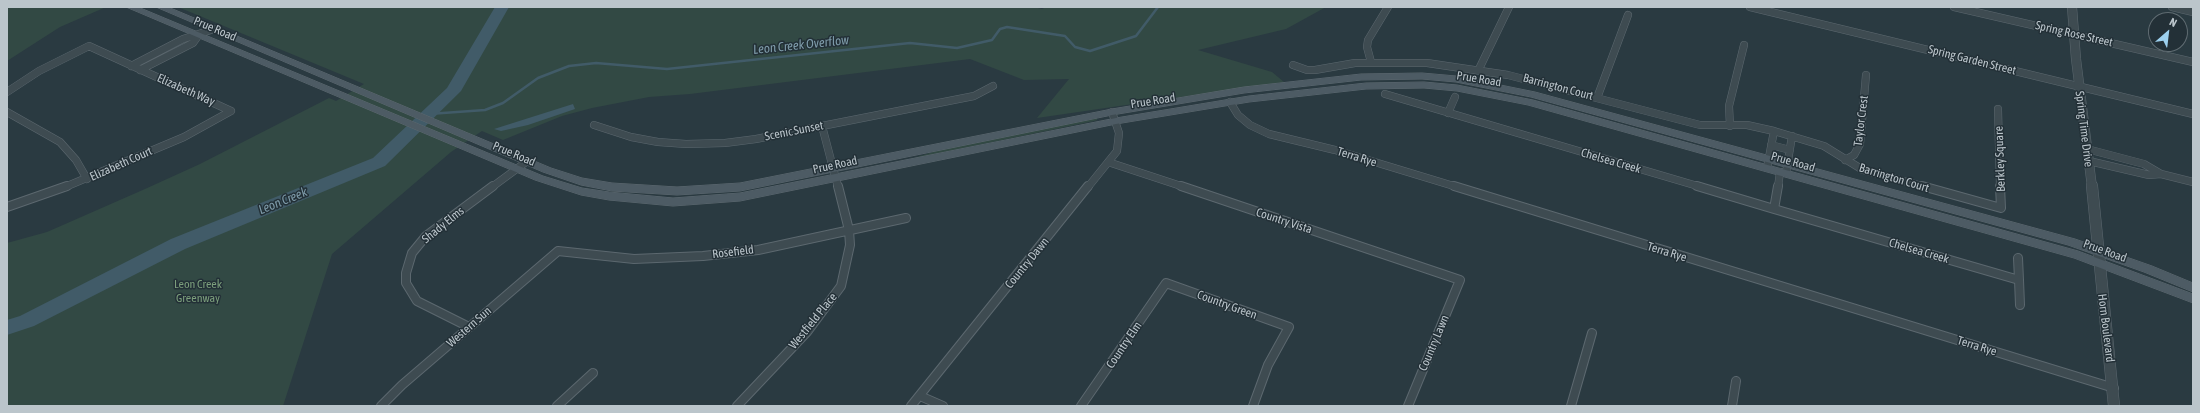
<!DOCTYPE html>
<html>
<head>
<meta charset="utf-8">
<style>
	body { margin:0 }
	#map { position:relative; width:2200px; height:413px; overflow:hidden; background:#2a3a41; font-family:"Asap Condensed",sans-serif }
	canvas { display:block }
	.frame { position:absolute; inset:0; border:8px solid #bbc5cb; pointer-events:none }
	.north { position:absolute; left:2148px; top:12px; width:40px; height:40px; box-sizing:border-box; background:#233037; border:1px solid #606c72; border-radius:50%; rotate:28deg; font-size:11px; font-weight:700; line-height:16px; text-align:center; color:#bbc5cb }
	.north::after { content:''; display:block; margin:auto; width:14px; height:18px; background:#9cd0ef; clip-path:polygon(50% 0,100% 100%,50% 72%,0 100%) }
</style>
</head>
<body>
<div id="map">
<canvas width="2200" height="413"></canvas>
<div class="frame"></div>
<div class="north">N</div>
</div>
<script>
const c = document.querySelector('canvas').getContext('2d');
c.lineJoin = 'round';
function fillPath(path, color) {
  c.fillStyle = color;
  c.fill(path, 'evenodd');
}
function toPath(rows) {
  const path = new Path2D();
  for (const r of rows) {
    path.moveTo(r[0], r[1]);
    for (let i = 2; i < r.length; i += 2) path.lineTo(r[i], r[i + 1]);
  }
  return path;
}
function stroke(path, color, width, dash) {
  c.strokeStyle = color;
  c.lineWidth = width;
  c.lineCap = dash ? 'butt' : 'round';
  c.setLineDash(dash || []);
  c.stroke(path);
}
function label(font, color, halo, rows, align = 'center') {
  c.font = font + ' "Asap Condensed",sans-serif';
  c.lineWidth = 3;
  c.setLineDash([]);
  c.textBaseline = 'middle';
  c.strokeStyle = halo;
  c.fillStyle = color;
  for (const [text, x, y, turn = 0] of rows) {
    c.save();
    c.translate(x, y);
    c.rotate((+turn || 0) * Math.PI / 180);
    c.textAlign = isNaN(turn) ? turn : align;
    if (halo) c.strokeText(text, 0, 0);
    c.fillText(text, 0, 0);
    c.restore();
  }
}
fillPath(toPath([
	[7,7,106,7,60,27,7,61],
	[178,7,1034,7,1042,9,1046,7,1326,7,1286,29,1198,50,1272,72,1284,82,1037,118,1069,79,1024,80,970,59,690,94,649,97,592,108,562,116,503,140,482,131,451,152,332,254,283,406,7,406,7,243,47,232,145,189,200,164,329,98,336,101,364,84],
	[1097,118,1097,120,1094,121,911,159,939,150]
]), '#324944');
fillPath(toPath([
	[573,104,575,109,528,125,501,131,494,129]
]), '#415b68');
stroke(toPath([
	[429,114,485,110,503,103,538,78,569,66,596,63,667,69,910,43,957,48,992,40,1000,29,1007,27,1065,36,1075,47,1090,51,1136,36,1158,7]
]), '#415b68', 2.5);
fillPath(toPath([
	[495,7,509,7,461,91,385,166,185,249,34,326,7,335,7,320,20,316,171,239,373,158,447,88,495,7]
]), '#415b68');
const minorFar1 = toPath([
	[1750,7,2193,114],
	[1954,7,2193,62],
	[2172,7,2193,12],
	[1371,62,1367,47,1368,40,1388,7],
	[1293,65,1307,70,1315,70,1355,63,1427,63,1508,75,1700,125,1747,125,1774,131,1824,146,1863,170,1926,187],
	[131,66,183,39,214,29],
	[1479,69,1509,7],
	[140,70,193,43,198,36],
	[7,92,39,71,89,46,231,111],
	[1385,94,1701,187],
	[1597,98,1628,15],
	[1230,102,1238,115,1250,125,1269,134,1335,150,1457,187],
	[1998,109,2000,187],
	[7,112,60,142,76,160,87,179],
	[1448,113,1455,97],
	[594,125,631,137,658,142,686,144,725,143,756,139,974,96,993,86],
	[822,126,838,187],
	[1730,126,1729,106,1744,45],
	[1771,145,1790,150],
	[2087,149,2144,164,2161,174,2193,182],
	[1845,160,1854,155,1860,144,1866,75],
	[2089,161,2149,175,2161,174],
	[1108,162,1184,187],
	[1767,168,1774,131],
	[1786,173,1792,136],
	[65,187,184,137,231,111],
	[492,187,526,162],
	[1088,187,1117,151,1119,133,1112,112],
	[1778,187,1780,172]
]);
const minor = toPath([
	[1181,186,1460,280,1408,406],
	[1454,186,2114,388],
	[1697,186,1774,209],
	[1778,186,1774,209,2019,280,2018,258],
	[1922,186,2001,208,2000,186],
	[7,207,67,186],
	[2019,280,2020,305],
	[469,327,417,301,406,283,406,273,412,253,426,236,493,186],
	[920,396,943,406],
	[381,406,402,385,558,251,634,259,703,256,758,250,906,218],
	[557,406,593,373],
	[737,406,807,332,841,286,850,245,849,230,838,186],
	[911,406,1088,186],
	[1081,406,1166,283,1289,327,1268,365,1253,406],
	[1571,406,1592,333],
	[1732,406,1736,381]
]);
const tertiaryFar1 = toPath([
	[2072,7,2076,59,2092,187]
]);
const tertiary = toPath([
	[2092,186,2114,406]
]);
const secondary = toPath([
	[126,7,138,7,543,176,582,188,609,192,673,198,740,193,1116,118,1249,96,1366,83,1424,82,1457,85,1533,100,2078,251,2193,294,2193,303,2074,258,1528,105,1457,91,1424,88,1366,89,1249,102,1116,124,740,201,673,206,609,200,581,195,535,180,126,7],
	[156,7,168,7,551,168,582,178,612,183,677,187,740,183,1112,109,1244,87,1361,74,1422,73,1456,76,1535,92,2075,239,2152,266,2193,283,2193,292,2144,272,2068,245,1531,97,1456,82,1422,79,1361,80,1244,93,1112,115,740,191,677,195,612,191,581,185,543,172,156,7]
]);
stroke(minorFar1, '#5c686f', 8);
stroke(minor, '#5c686f', 10);
stroke(tertiaryFar1, '#5c686f', 10);
stroke(tertiary, '#5c686f', 12);
stroke(secondary, '#5c686f', 1);
stroke(minorFar1, '#3e4b51', 7);
stroke(minor, '#3e4b51', 8);
stroke(tertiaryFar1, '#3e4b51', 9);
stroke(tertiary, '#3e4b51', 11);
fillPath(secondary, '#4d5b64');
label('12px', '#bbc5cb', '#233037', [
	["Prue Road",215,29,23],
	["Spring Rose Street",2074,34,13],
	["Spring Garden Street",1972,60,14],
	["Prue Road",1479,79,9],
	["Barrington Court",1558,87,15],
	["Elizabeth Way",186,90,24],
	["Prue Road",1153,101,-9],
	["Taylor Crest",1861,121,-83],
	["Spring Time Drive",2084,129,83],
	["Scenic Sunset",794,131,-11],
	["Prue Road",514,154,23],
	["Terra Rye",1357,157,17],
	["Berkley Square",2000,159,-92],
	["Chelsea Creek",1611,161,16],
	["Prue Road",1793,162,16],
	["Elizabeth Court",121,164,-24],
	["Prue Road",835,165,-12],
	["Barrington Court",1894,178,17],
	["Country Vista",1284,221,18],
	["Shady Elms",443,225,-39],
	["Chelsea Creek",1919,251,16],
	["Prue Road",2105,251,20],
	["Rosefield",733,252,-7],
	["Terra Rye",1667,252,17],
	["Country Dawn",1027,263,-51],
	["Country Green",1227,305,20],
	["Westfield Place",813,321,-51],
	["Western Sun",469,327,-41],
	["Horn Boulevard",2106,328,83],
	["Country Lawn",1434,343,-67],
	["Country Elm",1124,345,-56],
	["Terra Rye",1977,346,17]
]);
label('12px', '#7c9f7c', '#233037', [
	["Leon Creek",198,284],
	["Greenway",198,298]
]);
label('italic 13px', '#7f9caa', '#233037', [
	["Leon Creek Overflow",801,45,-6],
	["Leon Creek",283,201,-22]
]);
</script>
</body>
</html>
